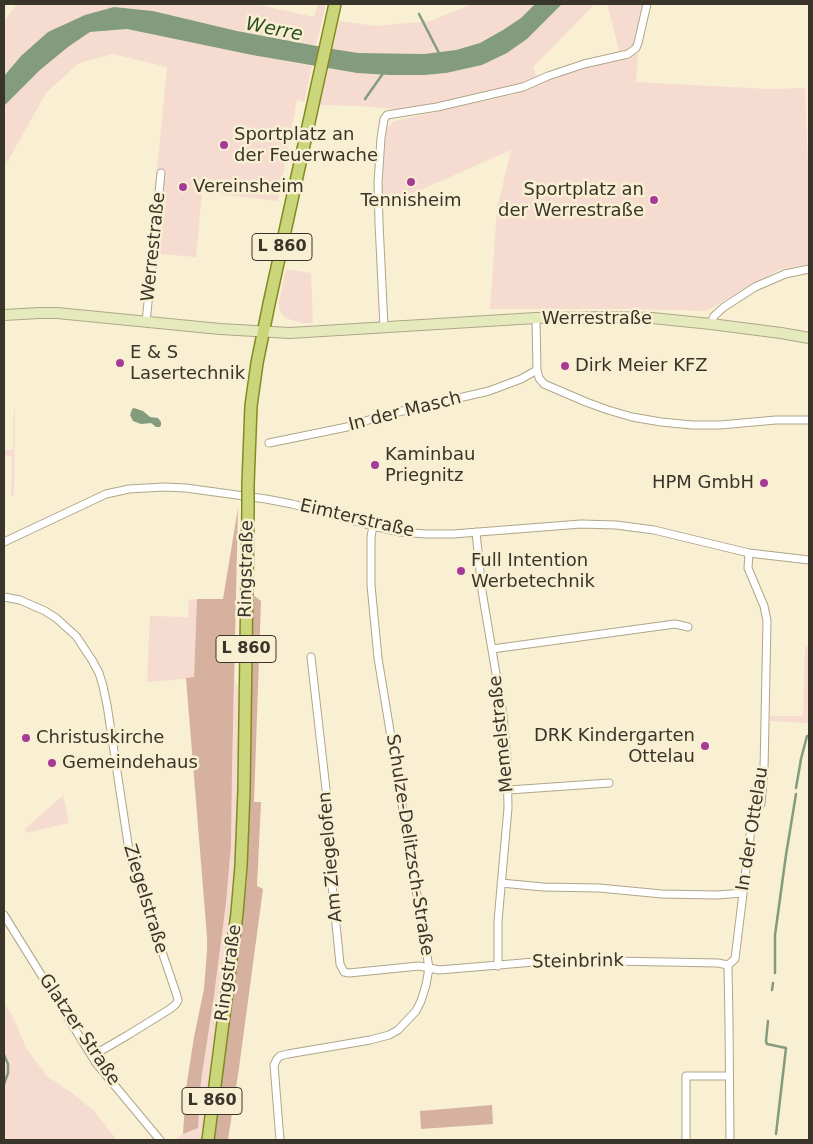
<!DOCTYPE html>
<html>
<head>
<meta charset="utf-8">
<style>
	body { margin:0 }
	#map { position:relative; width:813px; height:1144px; overflow:hidden; background:#f9efd2; font-family:"DejaVu Sans",sans-serif }
	canvas { display:block }
	.frame { position:absolute; inset:0; border:5px solid #39352a; pointer-events:none }
</style>
</head>
<body>
<div id="map">
<canvas width="813" height="1144"></canvas>
<div class="frame"></div>
</div>
<script>
const c = document.querySelector('canvas').getContext('2d');
c.lineJoin = 'round';
function fillPath(path, color) {
  c.fillStyle = color;
  c.fill(path, 'evenodd');
}
function toPath(rows) {
  const path = new Path2D();
  for (const r of rows) {
    path.moveTo(r[0], r[1]);
    for (let i = 2; i < r.length; i += 2) path.lineTo(r[i], r[i + 1]);
  }
  return path;
}
function stroke(path, color, width, dash) {
  c.strokeStyle = color;
  c.lineWidth = width;
  c.lineCap = dash ? 'butt' : 'round';
  c.setLineDash(dash || []);
  c.stroke(path);
}
function label(font, color, halo, rows, align = 'center') {
  c.font = font + ' "DejaVu Sans",sans-serif';
  c.lineWidth = 5;
  c.setLineDash([]);
  c.textBaseline = 'middle';
  c.strokeStyle = halo;
  c.fillStyle = color;
  for (const [text, x, y, turn = 0] of rows) {
    c.save();
    c.translate(x, y);
    c.rotate((+turn || 0) * Math.PI / 180);
    c.textAlign = isNaN(turn) ? turn : align;
    if (halo) c.strokeText(text, 0, 0);
    c.fillText(text, 0, 0);
    c.restore();
  }
}
fillPath(toPath([
	[17,4,255,4,314,17,318,4,326,4,316,45,237,31,154,11,114,7,21,56,4,76,4,21],
	[471,4,535,4,521,18,503,30,480,43,456,50,424,54,358,53,333,49,339,21,376,26,430,21,463,8],
	[562,4,595,4,533,67,537,77,511,88,474,97,403,110,361,106,320,105,328,68,357,73,389,75,425,75,446,73,482,65,507,53,527,39],
	[607,4,646,4,633,49,620,54],
	[127,29,252,55,312,66,304,102,297,100,278,201,202,192,196,257,149,253,167,67,113,54,79,63,46,93,4,168,4,106,40,70,68,47,90,32],
	[638,54,636,82,768,89,805,88,809,192,809,264,779,270,748,286,707,311,631,309,490,309,497,209,511,150,382,207,382,182,386,129,394,121,516,94,540,81,583,67],
	[286,269,311,273,313,323,303,323,291,320,284,317,280,311,279,307,279,301],
	[14,409,15,409,14,495,11,496,12,456,4,456,4,450,13,450],
	[197,599,194,678,147,682,150,616,188,617,189,600],
	[805,647,809,647,809,723,770,721,770,716,803,716],
	[235,679,239,692,238,813,234,891,202,1140,175,1140,183,1134,198,1127,201,1081,214,996,226,903,231,846,232,773],
	[63,795,69,823,26,833,25,829],
	[4,1002,15,1021,26,1048,47,1076,72,1093,94,1111,117,1140,4,1140]
]), '#f6dcd0');
fillPath(toPath([
	[238,508,232,773,231,846,226,903,214,996,201,1081,198,1128,183,1134,186,1089,194,1037,204,989,207,951,207,937,186,678,194,677,197,599,223,599],
	[253,595,261,601,254,802,261,802,257,886,263,889,239,1068,228,1140,214,1140,224,1053,247,881,249,802,250,738],
	[492,1105,493,1124,421,1129,420,1111]
]), '#d7b19f');
fillPath(toPath([
	[535,4,562,4,527,39,507,53,482,65,446,73,425,75,389,75,357,73,252,55,127,29,90,32,68,47,40,70,4,106,4,76,21,56,48,32,85,15,114,7,153,11,237,31,333,49,358,53,424,54,456,50,480,43,503,30,521,18],
	[134,408,143,411,150,417,158,418,161,422,161,425,160,427,156,427,151,423,141,424,133,421,130,415,132,409]
]), '#849c7e');
stroke(toPath([
	[419,14,440,55],
	[365,99,384,72],
	[796,788,801,759,807,736],
	[775,973,775,935,786,855,796,794],
	[772,990,773,983],
	[768,1021,766,1041,767,1044,786,1048,776,1134],
	[4,1055,8,1064,8,1073,4,1084]
]), '#849c7e', 2.5);
const minor = toPath([
	[536,318,537,370,539,378,544,384,586,402,608,410,632,417,661,422,692,425,720,425,776,420,809,420],
	[146,322,161,173],
	[711,324,714,316,724,307,755,287,785,274,809,269],
	[384,327,379,223,378,183,381,138,384,119,387,115,437,107,523,87,548,76,584,64,628,54,636,48,638,43,647,4],
	[269,443,347,427,381,416,489,391,521,379,537,370],
	[476,532,482,591,503,715,507,759,508,808,498,921,498,966],
	[4,542,106,494,129,489,164,487,186,488,266,499,292,504,373,526,400,532,426,534,453,534,581,524,616,525,654,530,749,553,809,560],
	[4,597,20,600,45,611,56,618,76,636,92,660,99,673,103,686,107,705,130,857,177,996,178,1000,176,1004,170,1009,128,1035,92,1056],
	[492,649,675,624,688,627],
	[311,657,327,798,326,825,340,964,344,972,349,973,419,966,439,970,558,960,718,963,728,965],
	[509,790,609,783],
	[501,883,543,887,599,888,662,894,717,895,743,893],
	[4,915,96,1063,160,1140],
	[728,965,735,959,752,820,755,811,761,804,764,770,767,621,764,606,748,568,749,553],
	[728,965,729,1023,730,1140],
	[280,1140,274,1065,277,1059,280,1056,288,1054,370,1040,389,1035,398,1030,416,1011,421,1001,426,985,429,968,378,658,371,585,371,537,373,526],
	[686,1140,686,1076,729,1076]
]);
const secondary = toPath([
	[4,315,39,313,57,313,220,329,290,333,536,318,615,317,652,318,711,324,781,333,809,338]
]);
const primary = toPath([
	[248,484,251,406,257,363,269,304,335,4],
	[208,1140,237,913,241,866,244,790,248,509]
]);
stroke(minor, '#afa68a', 9);
stroke(secondary, '#afa68a', 12);
stroke(primary, '#828b23', 14);
stroke(minor, '#fff', 7);
stroke(secondary, '#e5eabc', 10);
stroke(primary, '#cbd579', 11);
const primaryBridge = toPath([
	[248,484,248,509]
]);
stroke(primaryBridge, '#828b23', 14, []);
stroke(primaryBridge, '#cbd579', 11);
for (const [x, y, r, color] of [
	[224,145,5,"#a83a97"],
	[411,182,5,"#a83a97"],
	[183,187,5,"#a83a97"],
	[654,200,5,"#a83a97"],
	[120,363,5,"#a83a97"],
	[565,366,5,"#a83a97"],
	[375,465,5,"#a83a97"],
	[764,483,5,"#a83a97"],
	[461,571,5,"#a83a97"],
	[26,738,5,"#a83a97"],
	[705,746,5,"#a83a97"],
	[52,763,5,"#a83a97"]
]) {
  const dot = new Path2D();
  dot.arc(x, y, r, 0, 2 * Math.PI);
  c.fillStyle = color;
  c.fill(dot);
  stroke(dot, '#f9efd2', 2);
}
for (const [x, y, w] of [
	[282,247,60],
	[246,649,60],
	[212,1101,60]
]) {
  const box = new Path2D();
  box.roundRect(x - w / 2, y - 13.5, w, 27, 4);
  c.fillStyle = '#f9efd2';
  c.fill(box);
  stroke(box, '#39352a', 1);
}
label('bold 16px', '#39352a', null, [
	["L 860",282,247],
	["L 860",246,649],
	["L 860",212,1101]
]);
label('18px', '#39352a', '#f9efd2', [
	["Sportplatz an",234,135],
	["der Feuerwache",234,156],
	["Vereinsheim",193,187],
	["Sportplatz an",644,190,"right"],
	["der Werrestraße",644,211,"right"],
	["Tennisheim",411,201,"center"],
	["E & S",130,353],
	["Lasertechnik",130,374],
	["Dirk Meier KFZ",575,366],
	["Kaminbau",385,455],
	["Priegnitz",385,476],
	["HPM GmbH",754,483,"right"],
	["Full Intention",471,561],
	["Werbetechnik",471,582],
	["DRK Kindergarten",695,736,"right"],
	["Ottelau",695,757,"right"],
	["Christuskirche",36,738],
	["Gemeindehaus",62,763]
], 'left');
label('18px', '#39352a', '#f9efd2', [
	["Werrestraße",154,247,-84],
	["Werrestraße",597,319],
	["In der Masch",405,412,-14],
	["Eimterstraße",357,519,13],
	["Ringstraße",247,569,-89],
	["Memelstraße",502,734,-96],
	["In der Ottelau",753,829,-81],
	["Schulze-Delitzsch-Straße",409,845,81],
	["Am Ziegelofen",331,857,-95],
	["Ziegelstraße",145,899,73],
	["Steinbrink",578,962,-1],
	["Ringstraße",229,973,-82],
	["Glatzer Straße",79,1030,56]
]);
label('italic 19px', '#2c4f23', '#f9efd2', [
	["Werre",274,30,11]
]);
</script>
</body>
</html>
